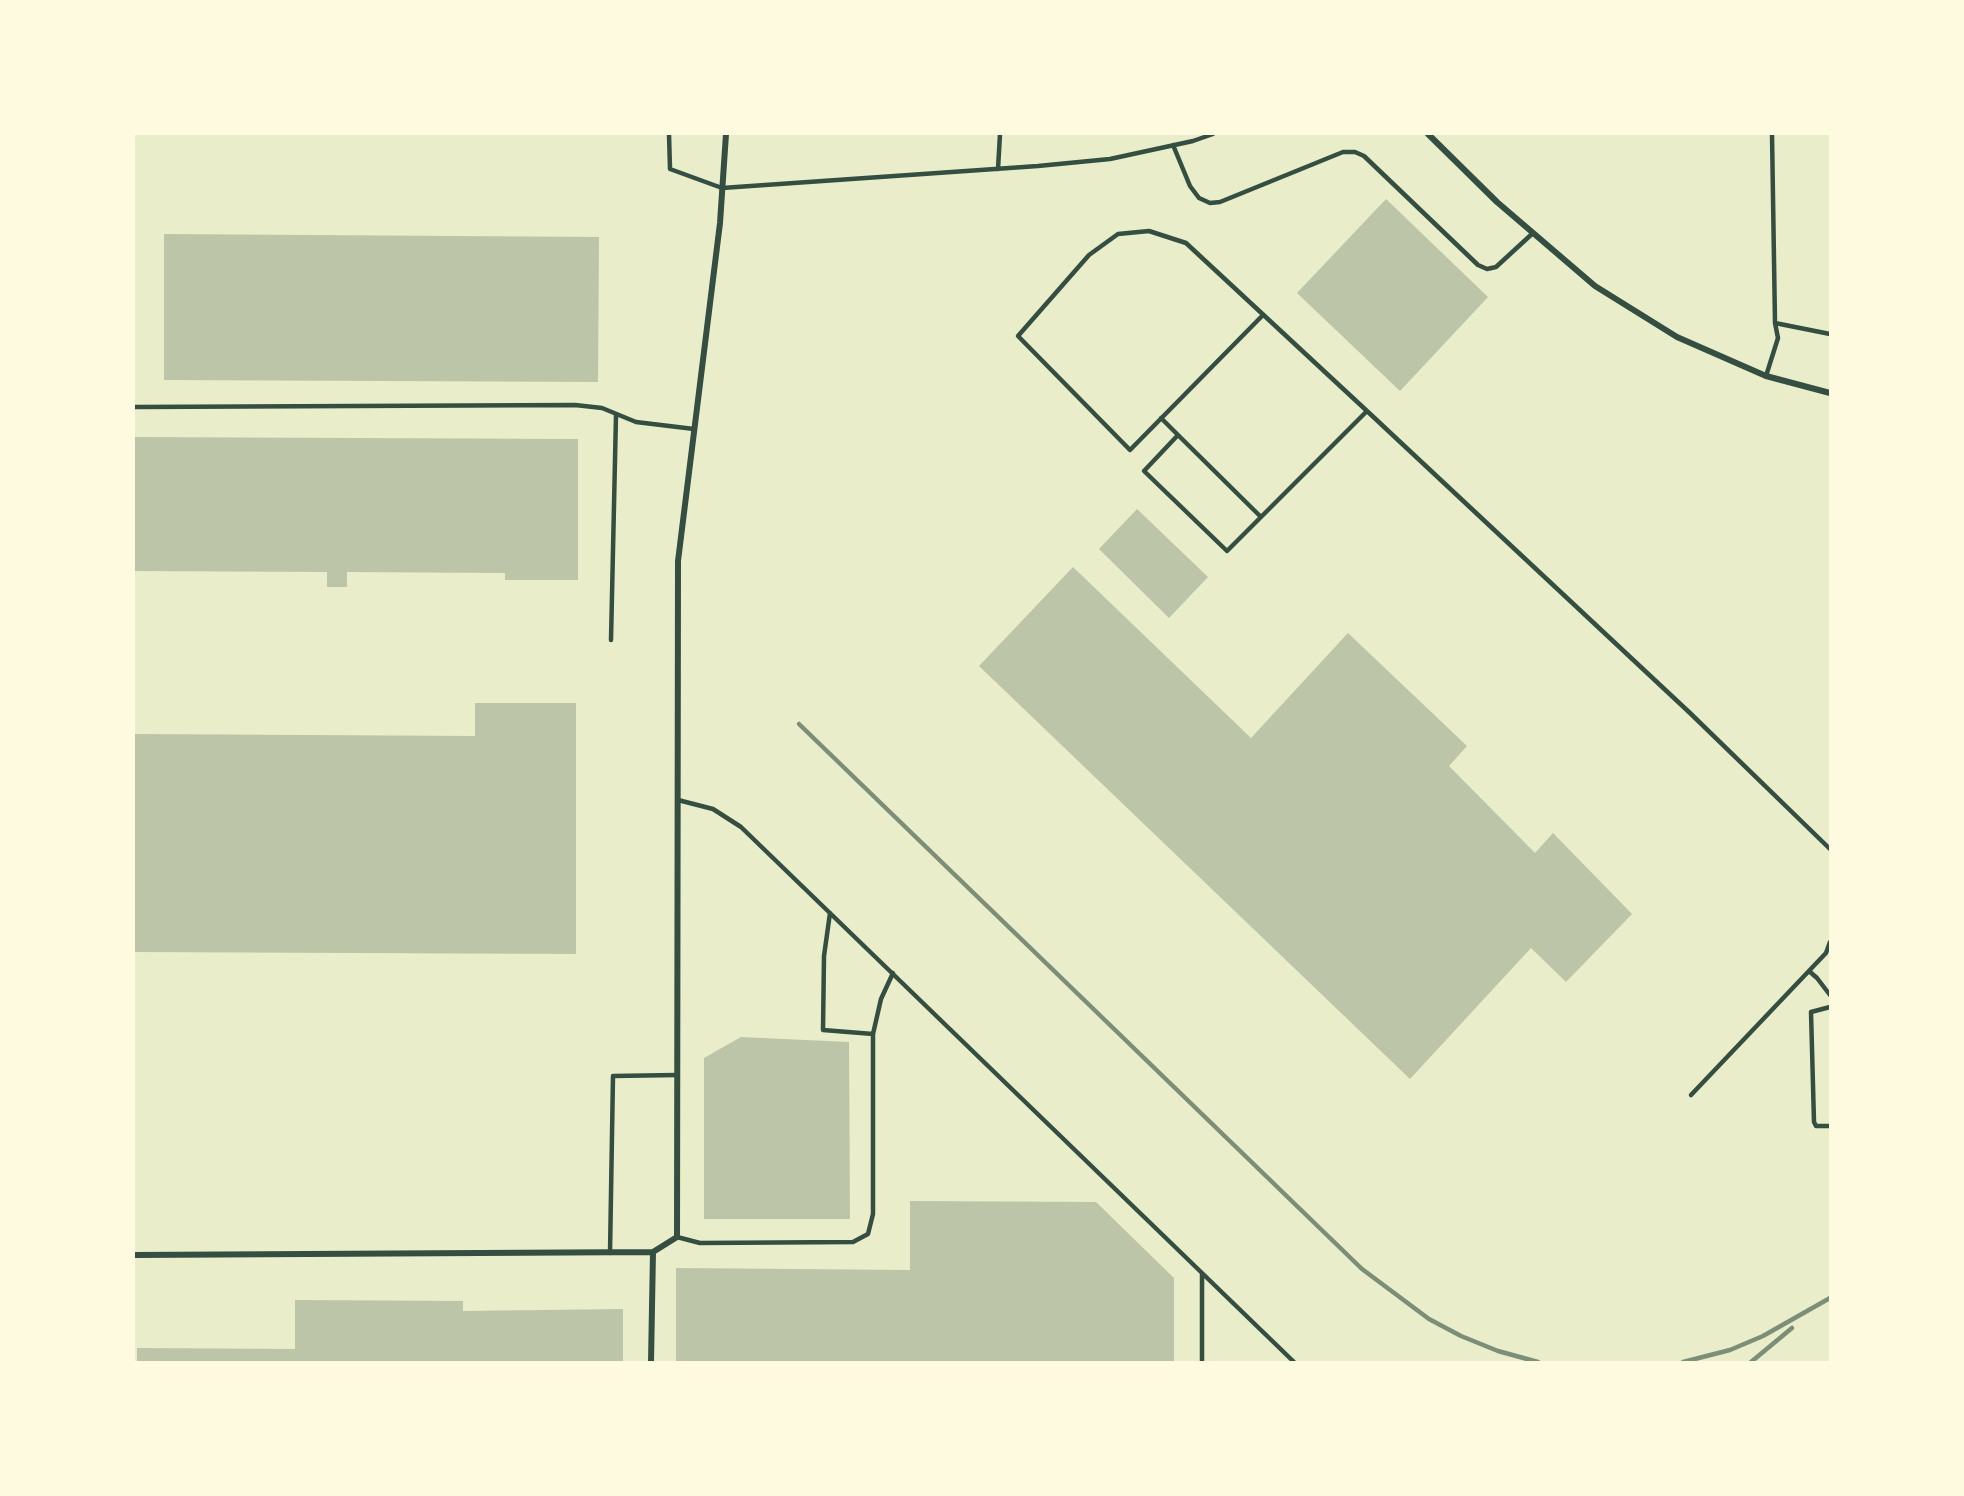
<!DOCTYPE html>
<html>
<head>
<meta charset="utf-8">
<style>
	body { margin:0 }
	#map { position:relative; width:1964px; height:1496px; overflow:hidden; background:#e9edc9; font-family:"Asap Condensed",sans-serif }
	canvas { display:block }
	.frame { position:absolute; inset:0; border:135px solid #fefae0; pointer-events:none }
</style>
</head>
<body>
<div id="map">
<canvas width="1964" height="1496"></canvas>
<div class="frame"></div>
</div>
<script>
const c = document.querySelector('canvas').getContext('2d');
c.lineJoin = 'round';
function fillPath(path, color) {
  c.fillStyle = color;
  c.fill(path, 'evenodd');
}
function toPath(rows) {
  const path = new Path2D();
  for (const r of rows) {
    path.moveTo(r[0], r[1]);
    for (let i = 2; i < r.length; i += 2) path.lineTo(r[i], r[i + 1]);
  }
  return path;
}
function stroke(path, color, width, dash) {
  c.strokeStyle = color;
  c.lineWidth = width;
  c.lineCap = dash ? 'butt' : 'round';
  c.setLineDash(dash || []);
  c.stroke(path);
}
fillPath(toPath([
	[1386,199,1488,297,1400,391,1297,293],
	[164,234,599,237,598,382,164,380],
	[134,437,578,439,578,580,505,580,505,573,347,572,347,587,327,587,327,572,134,571],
	[1137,509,1208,577,1169,618,1099,549],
	[1073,567,1251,738,1348,633,1467,746,1449,766,1535,853,1553,833,1632,914,1566,982,1531,948,1410,1079,979,666],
	[475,703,576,703,576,954,134,952,134,734,475,736],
	[741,1037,849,1042,850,1219,704,1219,704,1058],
	[910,1201,1096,1202,1174,1278,1174,1362,676,1362,676,1268,910,1270],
	[295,1300,463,1301,463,1311,623,1309,623,1362,137,1362,137,1348,295,1349]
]), '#bcc5a7');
stroke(toPath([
	[669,134,670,169,722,188,1038,166,1110,159,1193,141,1213,134],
	[1173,145,1190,186,1199,198,1210,203,1220,202,1343,152,1355,152,1364,156,1478,265,1487,269,1496,267,1533,233],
	[998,169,1000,134],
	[1263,315,1130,450,1018,336,1089,255,1118,234,1149,231,1186,243,1367,411,1690,713,1830,849],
	[1775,323,1830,334],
	[1766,376,1778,338,1775,323,1772,134],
	[135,407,575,405,602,408,636,422,694,429],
	[1161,418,1178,435,1144,471,1227,551,1367,411],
	[1178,435,1261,517],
	[611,640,616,415],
	[678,800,713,809,741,827,1294,1362],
	[830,913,824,956,823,1030,873,1034],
	[1809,971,1817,978,1830,995],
	[1830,1007,1811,1012,1814,1122,1816,1126,1830,1126],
	[1691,1095,1826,953,1830,942],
	[677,1237,700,1243,853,1242,868,1234,873,1214,873,1034,881,999,893,973],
	[610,1253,613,1076,677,1075],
	[1202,1362,1202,1274]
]), '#344e41', 4.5);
stroke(toPath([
	[1428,134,1497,202,1595,286,1677,337,1766,376,1830,393],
	[134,1255,653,1252,677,1237,678,561,720,223,726,134],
	[651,1362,653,1252]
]), '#344e41', 6);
stroke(toPath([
	[799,724,1362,1269,1429,1319,1461,1336,1498,1351,1538,1362],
	[1683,1362,1730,1350,1763,1336,1830,1298],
	[1751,1362,1792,1328]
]), '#7c8e77', 4.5);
</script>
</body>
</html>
